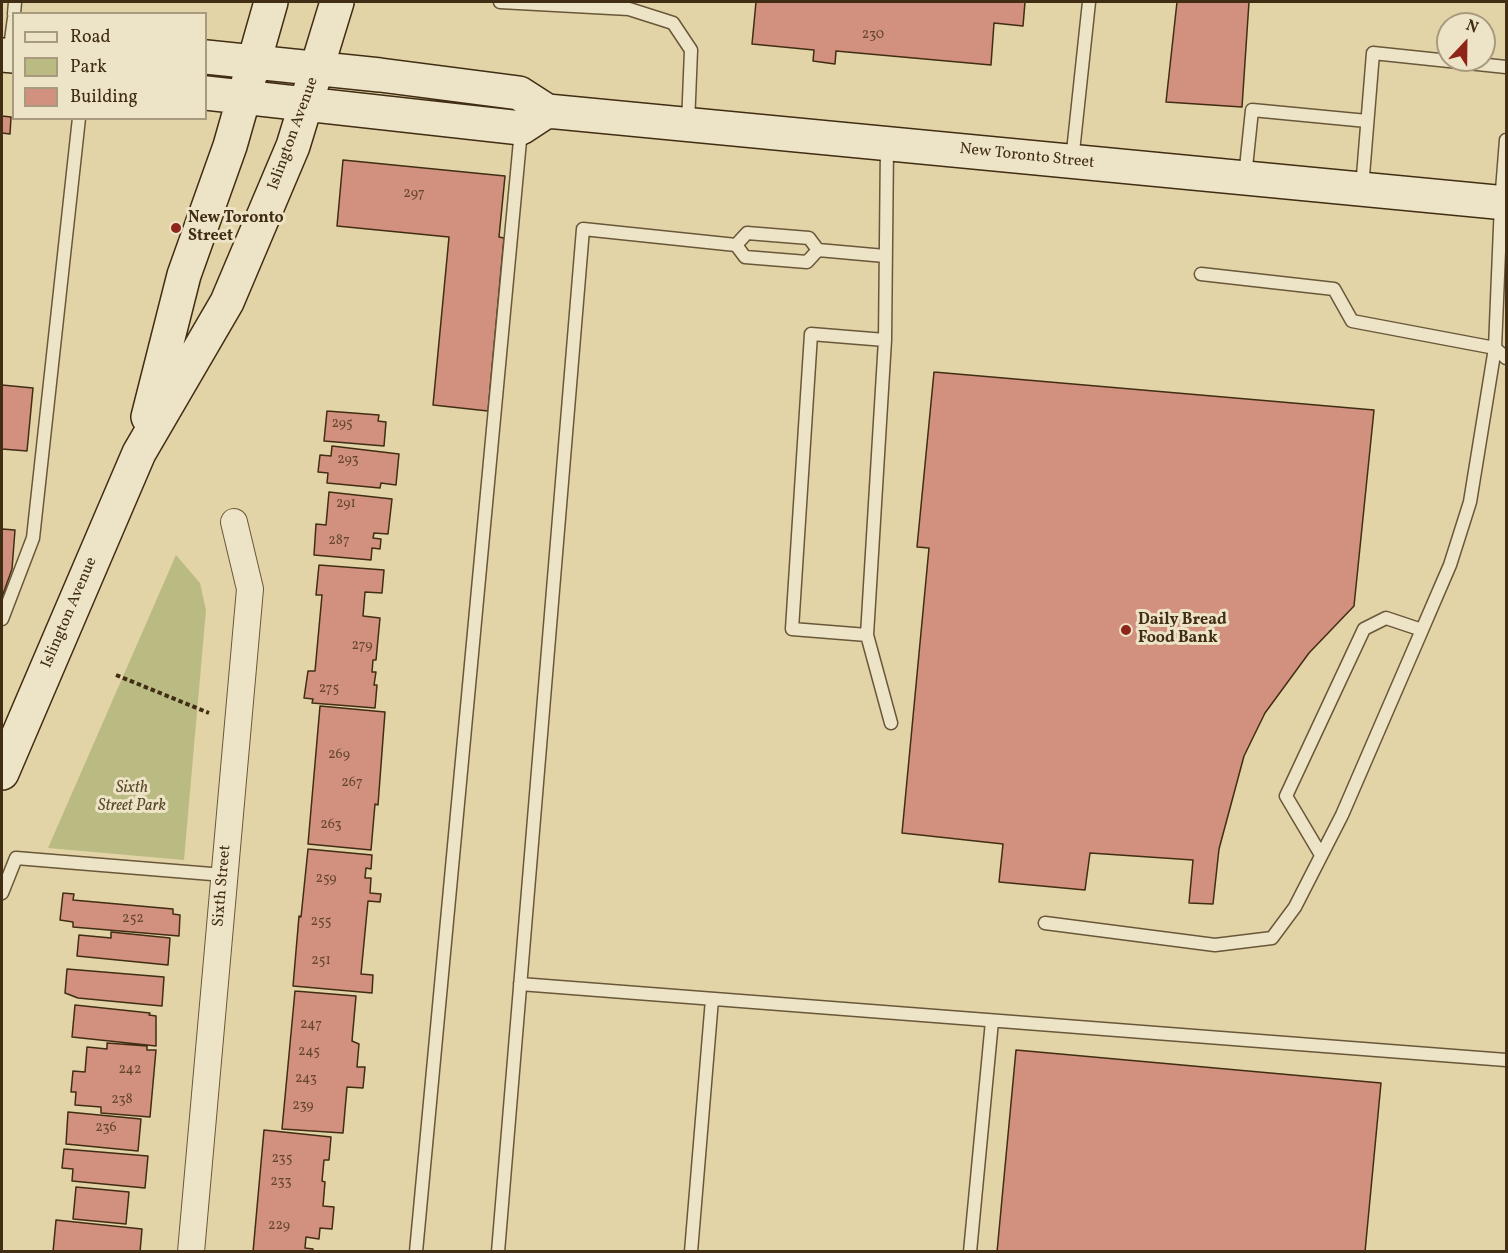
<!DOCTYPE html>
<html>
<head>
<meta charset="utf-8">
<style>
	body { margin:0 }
	#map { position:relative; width:1508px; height:1253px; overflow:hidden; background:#e3d4a7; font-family:Vollkorn,serif }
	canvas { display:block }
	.frame { position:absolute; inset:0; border:3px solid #402d14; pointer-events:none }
	.legend { position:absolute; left:12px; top:12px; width:195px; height:108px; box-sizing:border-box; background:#ede3c6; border:2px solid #a89a7f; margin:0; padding:8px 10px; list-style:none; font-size:18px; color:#402d14 }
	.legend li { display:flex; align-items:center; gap:12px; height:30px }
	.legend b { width:30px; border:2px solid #a89a7f }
	.north { position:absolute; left:1436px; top:12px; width:60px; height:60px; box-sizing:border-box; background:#ede3c6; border:2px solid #a89a7f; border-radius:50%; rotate:22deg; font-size:16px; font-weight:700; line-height:24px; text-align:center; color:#402d14 }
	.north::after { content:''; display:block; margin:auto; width:21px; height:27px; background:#8f2418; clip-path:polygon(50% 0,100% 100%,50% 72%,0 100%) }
</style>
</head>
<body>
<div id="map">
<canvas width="1508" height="1253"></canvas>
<div class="frame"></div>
<ul class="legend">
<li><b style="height:8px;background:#ede3c6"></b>Road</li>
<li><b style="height:16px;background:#babb82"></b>Park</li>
<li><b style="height:16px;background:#d2917e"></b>Building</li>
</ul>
<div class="north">N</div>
</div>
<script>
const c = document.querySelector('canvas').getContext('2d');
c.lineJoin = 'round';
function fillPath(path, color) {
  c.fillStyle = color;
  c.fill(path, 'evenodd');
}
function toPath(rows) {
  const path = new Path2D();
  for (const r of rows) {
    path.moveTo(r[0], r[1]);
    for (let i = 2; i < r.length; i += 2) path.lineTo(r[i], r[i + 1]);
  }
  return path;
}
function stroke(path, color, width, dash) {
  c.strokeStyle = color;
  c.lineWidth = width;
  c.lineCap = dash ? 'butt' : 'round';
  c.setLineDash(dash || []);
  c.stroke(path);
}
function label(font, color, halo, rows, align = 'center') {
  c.font = font + ' Vollkorn,serif';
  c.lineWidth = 6;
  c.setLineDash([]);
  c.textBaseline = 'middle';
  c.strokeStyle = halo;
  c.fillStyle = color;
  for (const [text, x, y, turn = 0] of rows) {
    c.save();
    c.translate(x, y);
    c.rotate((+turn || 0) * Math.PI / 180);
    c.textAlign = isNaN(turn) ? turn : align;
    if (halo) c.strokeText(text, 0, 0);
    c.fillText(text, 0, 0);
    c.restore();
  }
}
fillPath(toPath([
	[176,555,200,583,206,610,184,860,48,848]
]), '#babb82');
const building = toPath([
	[756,2,1025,2,1023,26,994,23,991,65,836,51,835,64,813,61,814,50,752,44,756,2],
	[1177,2,1249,2,1242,107,1166,102,1177,2],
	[2,114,2,116,11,117,10,134,2,133,2,114],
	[343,160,505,176,499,237,504,238,488,411,433,405,449,237,337,226,343,160],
	[934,372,1374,410,1354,606,1309,653,1265,713,1244,756,1219,849,1213,904,1189,903,1193,860,1090,853,1085,890,999,882,1003,844,902,833,929,548,917,547,934,372],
	[2,385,33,388,27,451,2,449,2,385],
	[327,411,379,415,378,421,386,422,384,446,324,441,327,411],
	[332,446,399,454,396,485,381,483,380,488,327,483,328,473,318,472,320,455,331,456,332,446],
	[329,492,392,499,388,534,374,533,373,538,381,539,380,549,372,548,371,560,314,555,316,524,326,525,329,492],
	[2,529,15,530,12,569,2,597,2,529],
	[319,565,384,570,382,593,365,592,363,616,380,618,376,660,373,660,372,672,376,672,374,685,377,685,375,708,312,703,313,699,304,698,308,671,315,671,322,595,316,595,319,565],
	[320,706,385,712,378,805,375,804,371,850,308,844,320,706],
	[308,849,372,855,371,869,366,868,365,878,371,878,370,893,381,894,380,902,368,901,361,974,373,975,372,993,293,986,299,916,301,917,308,849],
	[63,893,74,894,73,900,173,909,173,914,180,915,179,936,73,927,73,922,60,920,63,893],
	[111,932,170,938,168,965,77,956,79,935,111,938,111,932],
	[67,969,164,977,162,1006,78,998,65,993,67,969],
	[295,991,356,996,352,1041,359,1044,357,1067,365,1067,363,1088,347,1087,343,1133,282,1129,295,991],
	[75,1005,150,1013,149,1015,156,1016,156,1046,72,1037,75,1005],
	[107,1043,147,1046,147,1050,156,1050,150,1117,101,1113,101,1107,75,1105,76,1092,71,1092,73,1071,85,1072,87,1047,107,1049,107,1043],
	[1016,1050,1381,1083,1365,1252,997,1252,1016,1050],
	[68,1112,141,1119,138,1151,66,1144,68,1112],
	[264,1130,331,1137,329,1160,324,1160,322,1181,325,1182,323,1206,334,1207,332,1229,320,1228,319,1239,306,1237,305,1248,313,1249,313,1252,253,1252,264,1130],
	[64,1149,148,1156,145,1188,72,1181,73,1169,62,1168,64,1149],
	[76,1187,129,1192,126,1224,73,1219,76,1187],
	[56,1220,142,1229,140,1252,53,1252,56,1220]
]);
fillPath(building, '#d2917e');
stroke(building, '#402d14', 1.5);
const lane = toPath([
	[500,2,629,9,673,23,691,50,688,124],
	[14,14,15,2],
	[9,55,14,18],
	[1072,161,1089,2],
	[1245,177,1252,110,1367,121],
	[1362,188,1373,53,1506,67],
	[736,245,747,233,809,238,818,250,885,256],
	[1201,274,1334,289,1352,321,1495,348,1506,358],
	[885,340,811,334,792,629,867,635,885,340,887,145],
	[2,619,33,538,79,118],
	[867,635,891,723],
	[1321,855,1286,796,1364,629,1386,618,1422,630],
	[2,893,16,858,224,875],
	[1045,923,1215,945,1272,938,1295,907,1342,815,1422,630,1450,565,1470,502,1495,348,1501,203,1506,140],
	[520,984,1506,1060],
	[416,1252,521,130],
	[498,1252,583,229,736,245,745,257,807,262,818,250],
	[691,1252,712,999],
	[970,1252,992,1021]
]);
const street = toPath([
	[191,1252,250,589,234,522]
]);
const secondary = toPath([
	[2,55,14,56],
	[206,57,380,75,519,93,547,111,1506,203],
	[206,93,521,128,547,111],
	[148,417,184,275,230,146,271,2],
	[2,773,139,453,227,302,293,146,337,2]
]);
stroke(lane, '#695739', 15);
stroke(street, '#695739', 28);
stroke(secondary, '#402d14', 36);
stroke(toPath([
	[116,675,209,713]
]), '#402d14', 4, [4.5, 3]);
stroke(lane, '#ede3c6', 12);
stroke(street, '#ede3c6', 26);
stroke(secondary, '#ede3c6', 33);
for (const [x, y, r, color] of [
	[176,228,6,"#8f2418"],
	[1126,630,6,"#8f2418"]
]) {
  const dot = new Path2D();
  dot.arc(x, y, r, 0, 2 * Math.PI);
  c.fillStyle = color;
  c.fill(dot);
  stroke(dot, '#ede3c6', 2);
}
label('14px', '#64462e', null, [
	["230",873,35],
	["297",414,194],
	["295",342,424],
	["293",348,460],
	["291",346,504],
	["287",339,541],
	["279",362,646],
	["275",329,689],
	["269",339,755],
	["267",352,783],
	["263",331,825],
	["259",326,879],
	["252",133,919],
	["255",321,922],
	["251",321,961],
	["247",311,1025],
	["245",309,1052],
	["242",130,1070],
	["243",306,1079],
	["238",122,1100],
	["239",303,1106],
	["236",106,1128],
	["235",282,1159],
	["233",281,1182],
	["229",279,1226]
]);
label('16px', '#402d14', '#ede3c6', [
	["Islington Avenue",294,134,-70],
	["New Toronto Street",1027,157,6],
	["Islington Avenue",70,613,-67],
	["Sixth Street",223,886,-85]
]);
label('bold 16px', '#402d14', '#ede3c6', [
	["New Toronto",188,219],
	["Street",188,237],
	["Daily Bread",1138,621],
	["Food Bank",1138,639]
], 'left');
label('italic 16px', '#58492a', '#ede3c6', [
	["Sixth",132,789],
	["Street Park",132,807]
]);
</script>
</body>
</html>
